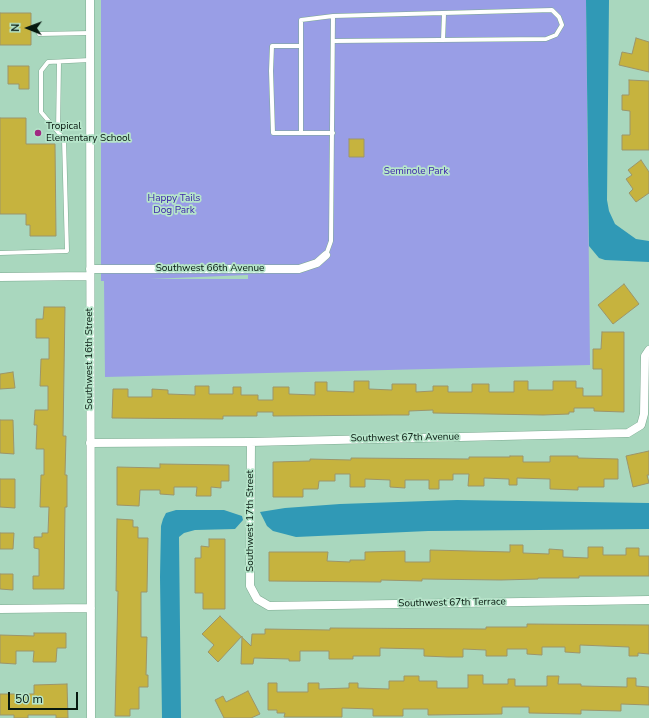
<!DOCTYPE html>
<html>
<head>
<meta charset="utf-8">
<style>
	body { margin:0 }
	#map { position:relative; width:649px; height:718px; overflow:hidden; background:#a9d7be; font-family:"Nunito Sans",sans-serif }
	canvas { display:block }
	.north { position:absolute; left:8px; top:8px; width:40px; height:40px; -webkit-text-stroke:3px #b6e5ca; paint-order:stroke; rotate:271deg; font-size:11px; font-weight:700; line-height:16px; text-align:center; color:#07180f }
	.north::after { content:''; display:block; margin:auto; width:14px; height:18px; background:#07180f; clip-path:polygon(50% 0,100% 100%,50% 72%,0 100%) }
	.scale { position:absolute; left:8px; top:692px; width:70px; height:18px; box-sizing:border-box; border:2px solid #07180f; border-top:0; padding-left:5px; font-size:12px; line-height:14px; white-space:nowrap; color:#07180f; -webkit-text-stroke:3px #b6e5ca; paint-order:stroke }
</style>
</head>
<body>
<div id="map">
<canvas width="649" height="718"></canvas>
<div class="north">N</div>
<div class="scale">50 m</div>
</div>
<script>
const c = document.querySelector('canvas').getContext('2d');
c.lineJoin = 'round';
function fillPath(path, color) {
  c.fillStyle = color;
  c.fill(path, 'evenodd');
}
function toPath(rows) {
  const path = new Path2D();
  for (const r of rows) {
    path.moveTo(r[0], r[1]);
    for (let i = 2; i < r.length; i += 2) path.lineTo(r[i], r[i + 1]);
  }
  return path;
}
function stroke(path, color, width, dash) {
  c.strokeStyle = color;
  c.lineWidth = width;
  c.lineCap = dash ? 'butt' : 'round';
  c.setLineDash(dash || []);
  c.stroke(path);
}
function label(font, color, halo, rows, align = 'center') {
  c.font = font + ' "Nunito Sans",sans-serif';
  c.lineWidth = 3.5;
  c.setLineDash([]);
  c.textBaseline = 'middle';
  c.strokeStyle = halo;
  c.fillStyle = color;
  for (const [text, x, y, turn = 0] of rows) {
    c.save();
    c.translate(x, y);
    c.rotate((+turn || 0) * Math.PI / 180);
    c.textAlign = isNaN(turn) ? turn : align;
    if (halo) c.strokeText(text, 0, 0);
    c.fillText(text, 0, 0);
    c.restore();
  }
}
fillPath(toPath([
	[101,0,586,0,590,365,105,377,104,281,101,281],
	[248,275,248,279,149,279]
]), '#999ee6');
fillPath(toPath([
	[586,0,609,0,607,200,609,211,615,224,636,239,649,241,649,262,605,260,599,258,589,246],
	[457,500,649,503,649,529,428,531,296,537,273,531,267,526,260,512,285,508,340,504],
	[176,510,224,510,242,516,243,520,235,529,195,530,184,533,179,537,181,718,162,718,160,577,161,526,163,519,166,513]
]), '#3099b6');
const building = toPath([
	[0,13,31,13,31,45,0,45,0,13],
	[636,38,649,42,649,72,619,65,622,52,632,54,636,38],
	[8,66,29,66,29,89,19,89,19,84,8,84,8,66],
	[629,80,649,81,649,150,622,150,622,135,630,135,630,111,622,110,622,95,629,95,629,80],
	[0,118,26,118,26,144,55,144,56,236,30,236,30,225,26,225,26,214,0,214,0,118],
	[349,139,364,139,364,157,349,157,349,139],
	[641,160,649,172,649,193,636,202,629,193,633,189,626,179,632,175,628,170,641,160],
	[624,284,639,304,613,324,598,305,624,284],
	[44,307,65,307,63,436,66,436,65,475,67,475,67,507,65,507,64,589,33,589,33,576,39,576,39,549,34,548,34,537,42,537,42,533,48,533,49,507,40,507,41,475,44,475,44,449,36,449,37,425,34,425,35,410,48,410,48,386,40,386,41,359,49,359,49,338,36,338,36,319,43,319,44,307],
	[602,332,624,332,624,412,594,411,594,408,574,408,574,412,569,412,569,414,543,415,433,413,433,410,409,411,409,415,393,415,273,416,273,412,257,412,257,416,223,416,223,419,112,418,113,389,128,389,128,397,152,397,152,389,168,390,168,394,195,395,195,386,209,386,209,394,233,394,233,387,241,387,241,395,258,395,258,400,273,400,273,387,289,387,289,394,315,395,315,382,327,382,327,391,354,392,354,381,369,381,369,389,392,390,392,384,416,384,416,392,433,391,433,386,448,386,448,392,472,392,472,384,489,384,489,392,514,392,514,381,528,381,528,390,553,390,553,381,576,381,576,388,583,388,583,396,602,396,602,369,593,369,593,349,601,349,602,332],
	[13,372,15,388,0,389,0,374,13,372],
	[0,420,13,420,14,454,0,453,0,420],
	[649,451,649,475,647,475,649,483,633,487,626,456,649,451],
	[510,456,523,456,523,462,550,462,550,456,578,456,578,458,618,459,618,479,604,479,604,487,578,487,578,490,550,489,550,479,517,478,517,485,509,485,509,479,484,478,484,486,468,486,469,474,453,474,453,480,439,480,439,489,429,489,429,480,405,480,405,488,390,487,390,480,365,479,365,487,350,487,350,474,335,474,335,481,319,481,318,489,303,489,303,497,273,497,273,462,310,461,310,459,351,460,351,458,469,459,469,457,510,457,510,456],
	[160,464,229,465,229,481,221,481,221,488,211,487,211,496,196,496,197,487,174,487,174,495,160,494,160,490,140,490,139,506,117,505,117,467,160,468,160,464],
	[0,479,15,479,15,508,0,507,0,479],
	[117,519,133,520,133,527,138,527,138,538,148,538,147,592,141,592,141,637,147,637,146,675,148,675,148,687,139,687,139,709,130,709,130,716,115,716,118,591,116,591,117,519],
	[0,533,14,533,13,549,0,549,0,533],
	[209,539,225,539,225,609,203,609,203,593,195,593,195,558,201,558,201,546,209,547,209,539],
	[510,545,523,545,523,553,549,554,549,549,563,550,563,557,588,558,588,547,603,547,603,555,626,555,626,548,639,548,639,556,649,556,649,576,579,576,579,578,538,578,538,579,501,580,422,579,422,581,381,580,381,582,269,581,269,552,328,552,327,561,350,562,350,560,365,560,365,552,405,551,405,562,430,562,430,550,510,552,510,545],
	[0,574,13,574,13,590,0,589,0,574],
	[220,616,251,646,252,634,265,634,265,629,330,630,330,628,486,629,486,627,527,627,527,624,649,625,649,654,638,653,638,656,629,656,629,647,580,645,580,653,565,652,565,647,542,647,542,655,527,654,527,649,507,649,507,656,486,656,486,650,463,649,463,657,448,657,424,656,424,649,380,648,380,656,353,656,353,659,329,659,329,651,300,651,300,661,289,661,289,659,254,658,253,664,241,664,242,636,218,662,208,652,214,645,202,634,220,616],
	[34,633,66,633,66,648,57,648,56,662,33,662,34,651,16,651,16,664,0,663,0,635,34,636,34,633],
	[468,675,483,675,483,684,508,684,508,679,515,679,515,686,547,686,547,676,559,676,558,684,581,684,581,686,627,687,627,678,636,678,636,686,649,687,649,705,621,704,621,711,581,710,581,714,529,713,529,707,502,707,502,714,428,715,428,709,403,709,403,716,373,716,373,709,342,708,342,717,284,717,285,713,277,713,277,710,268,710,268,683,277,683,277,692,308,692,308,683,319,683,319,689,349,688,349,683,358,683,358,688,389,689,389,681,404,681,404,676,419,676,419,681,437,681,437,688,468,688,468,675],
	[67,684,68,718,56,718,56,715,28,715,28,718,14,718,14,715,0,715,0,694,34,694,34,685,67,684],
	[248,691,260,714,251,718,224,718,215,700,223,696,226,702,248,691]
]);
fillPath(building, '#c6b33e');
stroke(building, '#9c956a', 1);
const service = toPath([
	[39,34,90,33],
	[443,40,444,14],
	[58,132,59,62],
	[301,133,301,46],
	[333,133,273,133,271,71,272,46,301,46,301,20,333,16],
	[0,253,67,251,64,139,41,112,41,71,48,62,90,60],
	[326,255,331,241,333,16,552,10,559,17,562,25,556,35,546,39,334,41]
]);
const minor = toPath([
	[90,0,91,718],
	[90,269,299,269,317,263,326,255],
	[0,277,90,276],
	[251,442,250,586,257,599,269,606,649,600],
	[90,443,251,442,628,433,641,425,644,414,645,356,649,350],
	[0,609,91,608]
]);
stroke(service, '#7daa91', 5);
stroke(minor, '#7daa91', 9);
stroke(service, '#fff', 4);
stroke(minor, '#fff', 8);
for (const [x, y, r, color] of [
	[38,133,4,"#a02982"]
]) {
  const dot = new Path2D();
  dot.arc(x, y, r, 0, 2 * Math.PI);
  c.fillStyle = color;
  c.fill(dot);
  stroke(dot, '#b6e5ca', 1.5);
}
label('10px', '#07180f', '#b6e5ca', [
	["Tropical",46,127],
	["Elementary School",46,139]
], 'left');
label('10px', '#3c24ab', '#b6e5ca', [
	["Seminole Park",416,172],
	["Happy Tails",174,199],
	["Dog Park",174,211]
]);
label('10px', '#07180f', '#b6e5ca', [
	["Southwest 66th Avenue",210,269],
	["Southwest 16th Street",90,359,-90],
	["Southwest 67th Avenue",405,438,-1],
	["Southwest 17th Street",251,521,-90],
	["Southwest 67th Terrace",452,603,-1]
]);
</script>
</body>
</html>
